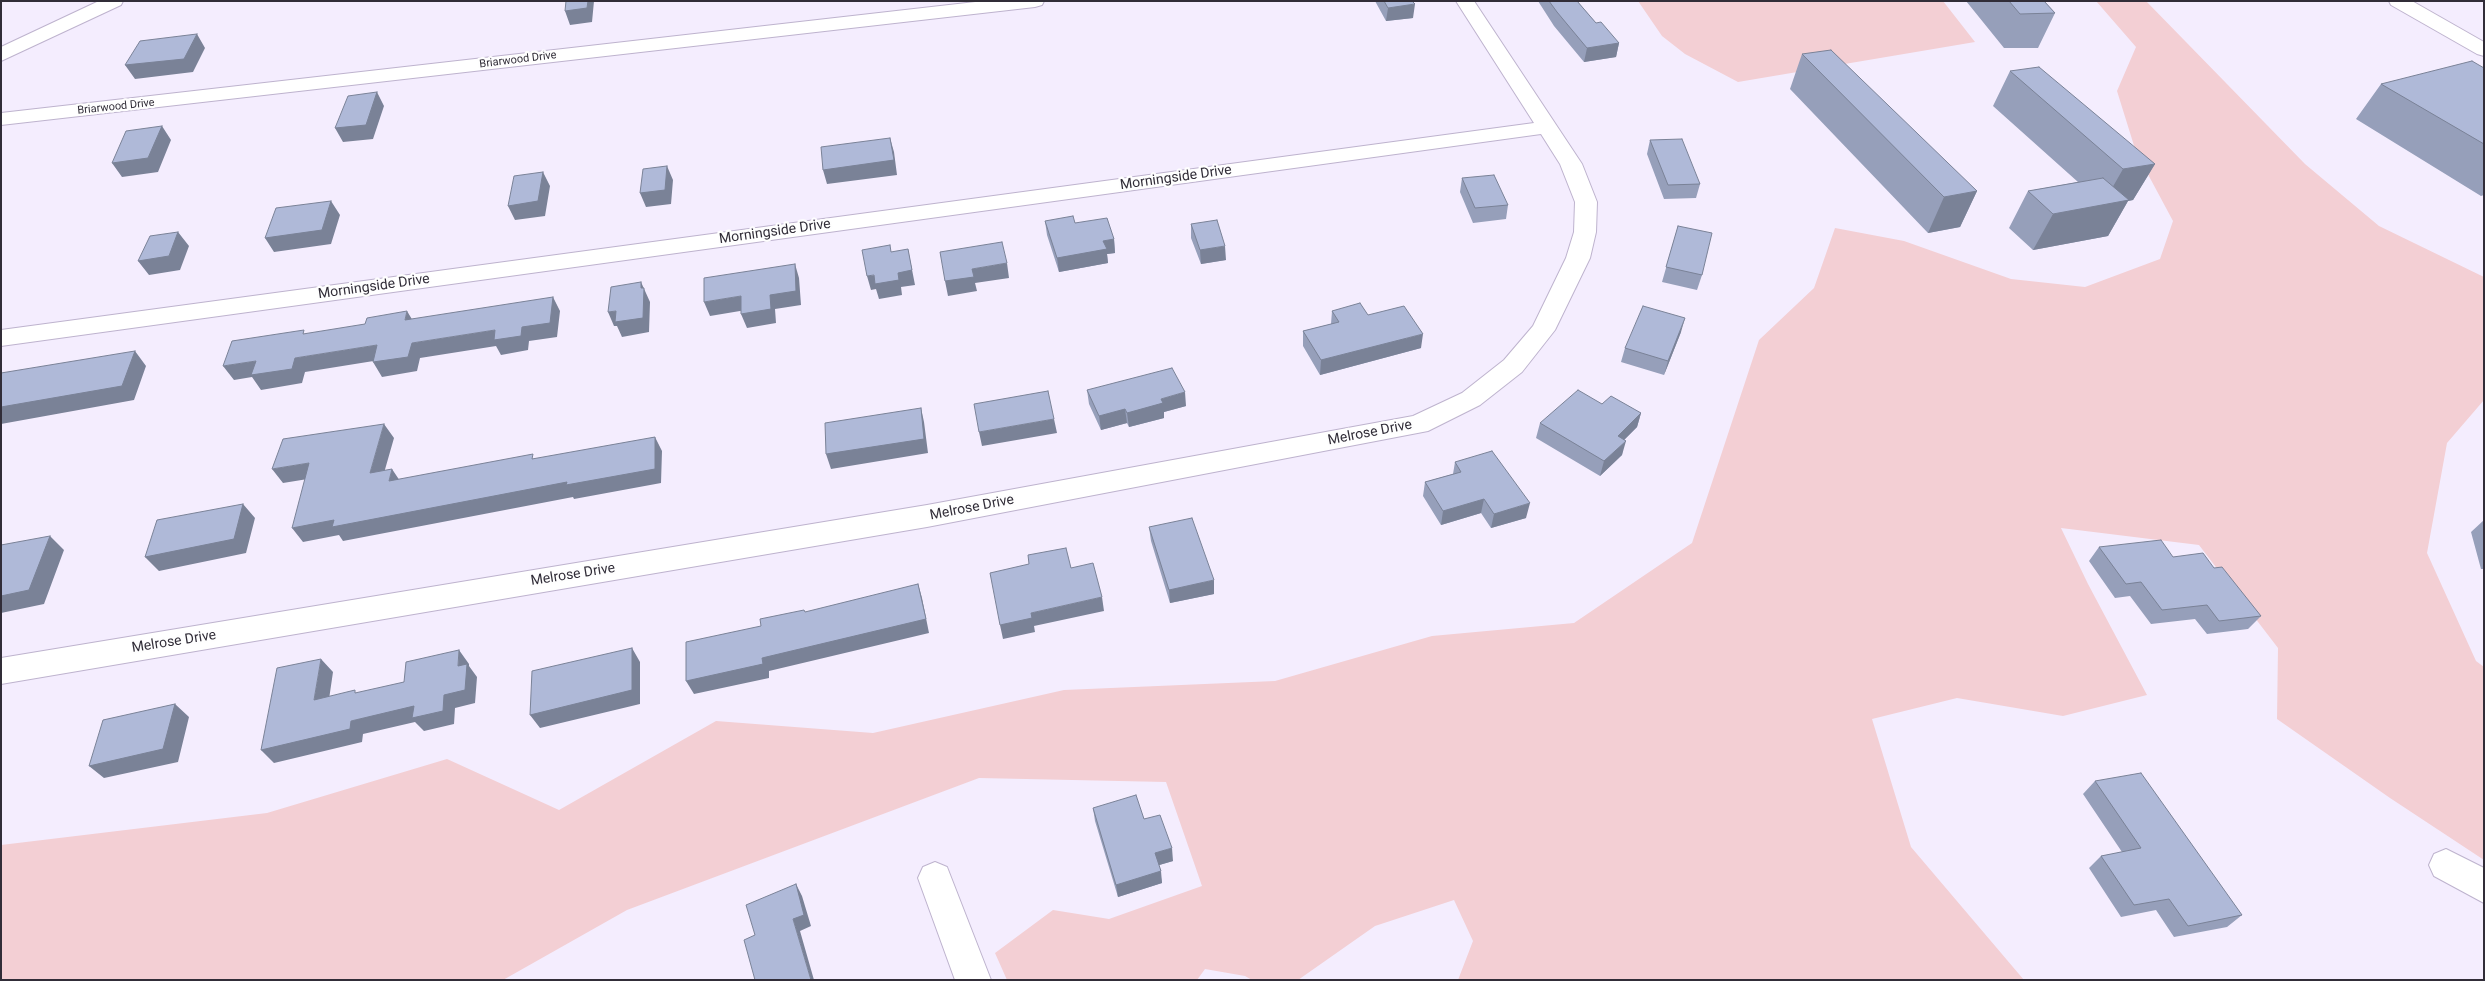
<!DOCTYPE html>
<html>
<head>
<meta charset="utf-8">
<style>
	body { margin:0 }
	#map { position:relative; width:2485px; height:981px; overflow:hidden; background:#f4edfe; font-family:Roboto,sans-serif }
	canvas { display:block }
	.frame { position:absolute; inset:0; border:2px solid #312d38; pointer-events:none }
</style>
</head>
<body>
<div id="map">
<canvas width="2485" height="981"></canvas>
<div class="frame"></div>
</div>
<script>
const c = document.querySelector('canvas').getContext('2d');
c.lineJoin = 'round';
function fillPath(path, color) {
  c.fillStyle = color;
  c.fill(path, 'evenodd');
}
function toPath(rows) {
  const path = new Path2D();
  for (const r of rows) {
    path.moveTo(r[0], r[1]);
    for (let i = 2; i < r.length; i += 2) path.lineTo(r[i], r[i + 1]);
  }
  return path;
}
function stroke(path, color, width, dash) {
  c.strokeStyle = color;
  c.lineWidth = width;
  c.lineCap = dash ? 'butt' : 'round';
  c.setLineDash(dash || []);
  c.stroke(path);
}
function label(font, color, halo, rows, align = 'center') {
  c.font = font + ' Roboto,sans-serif';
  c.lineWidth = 4.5;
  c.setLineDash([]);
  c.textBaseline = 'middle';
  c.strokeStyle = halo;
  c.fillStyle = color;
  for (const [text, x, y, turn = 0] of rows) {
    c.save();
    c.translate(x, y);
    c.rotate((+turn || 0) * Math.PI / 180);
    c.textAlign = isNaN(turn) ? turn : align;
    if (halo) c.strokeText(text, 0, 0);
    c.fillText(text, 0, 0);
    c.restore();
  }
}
fillPath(toPath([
	[1638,1,1943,1,1975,42,1738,82,1685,54,1662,36],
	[2096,1,2146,1,2305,164,2379,226,2484,277,2484,400,2447,443,2427,553,2476,661,2484,667,2484,860,2390,798,2277,719,2278,648,2199,545,2061,528,2088,584,2147,695,2063,716,1957,698,1872,719,1911,847,2024,980,1458,980,1473,941,1454,900,1375,926,1298,980,1252,980,1245,976,1205,969,1197,980,1007,980,995,953,1053,910,1109,919,1202,886,1166,782,979,778,627,910,503,980,1,980,1,845,267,813,447,759,559,810,716,721,873,733,1064,690,1275,681,1432,636,1574,623,1692,543,1759,340,1814,288,1835,228,1904,241,2011,279,2085,287,2160,259,2173,221,2136,152,2117,91,2136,47]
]), '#f3cfd4');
const minor = toPath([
	[99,1,123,1,121,5,1,61,1,47,99,1],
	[984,1,1044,1,1042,5,1035,7,1,125,1,113,984,1],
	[1456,1,1474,1,1582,164,1597,202,1596,232,1590,258,1555,330,1522,372,1480,405,1428,431,927,527,1,684,1,658,927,505,1413,416,1462,393,1504,360,1533,326,1566,258,1574,232,1575,202,1560,164,1541,134,1,346,1,330,1534,123,1456,1],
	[2446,849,2484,868,2484,903,2434,876,2429,865,2434,854,2446,849],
	[935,862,947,867,991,980,955,980,918,878,923,867,935,862]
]);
const secondary = toPath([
	[2389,1,2412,1,2484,42,2484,56,2477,54,2391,5,2389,1]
]);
stroke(minor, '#beb3ce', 2);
stroke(secondary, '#beb3ce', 2);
fillPath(minor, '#fff');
fillPath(secondary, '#fff');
fillPath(toPath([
	[1375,1,1412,1,1413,18,1386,21],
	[1538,1,1577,1,1596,23,1619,43,1616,57,1584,62,1554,26],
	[1966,1,2044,1,2055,13,2038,48,2004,48],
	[1802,54,1977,191,1960,227,1928,233,1790,89],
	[2484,68,2484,195,2481,196,2356,119,2381,84],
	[2010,71,2155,164,2133,200,2128,201,2108,236,2033,250,2009,228,2028,191,2078,182,1993,106],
	[1650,140,1700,184,1696,198,1664,199,1647,154],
	[1462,178,1508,205,1506,219,1473,223,1460,192],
	[1045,221,1075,223,1114,239,1115,253,1107,254,1108,263,1059,272,1047,235],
	[1191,224,1226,260,1201,264,1191,238],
	[1678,226,1702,275,1697,290,1662,282],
	[1332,311,1368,315,1421,348,1320,375,1303,346,1303,331,1331,324],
	[1681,332,1664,375,1621,362,1625,348],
	[1087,390,1186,406,1164,412,1164,418,1129,427,1127,423,1101,430,1089,404],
	[1602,404,1641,413,1637,427,1624,440,1622,455,1600,476,1536,438,1540,423],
	[1455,462,1526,518,1491,528,1481,513,1441,525,1423,496,1425,482,1453,474],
	[2484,520,2484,569,2481,569,2471,532],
	[1149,527,1214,594,1170,603,1151,541],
	[2099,547,2173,557,2214,568,2261,616,2248,629,2207,634,2195,619,2151,624,2130,596,2115,598,2089,561],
	[2095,781,2242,915,2227,927,2174,937,2156,910,2121,917,2089,868,2101,856,2122,852,2083,794],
	[1093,808,1144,819,1173,861,1159,865,1162,883,1118,897,1095,821]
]), '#969fba');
fillPath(toPath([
	[588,1,594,1,592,22,570,25,565,11],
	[1415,4,1413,18,1386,21,1388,8],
	[197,34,205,48,193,72,135,79,125,65],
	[1619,43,1616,57,1584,62,1587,48],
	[377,92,384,106,373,139,343,142,335,128],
	[162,126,171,140,158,172,122,177,112,163],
	[890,138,894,152,897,175,827,184,823,170],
	[2155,164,2133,200,2128,201,2108,236,2033,250,2053,214,2103,204,2123,169],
	[667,166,673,180,671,204,646,207,640,193],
	[543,172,550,186,545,216,515,220,508,206],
	[1977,191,1960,227,1928,233,1944,197],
	[331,201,340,215,331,244,274,252,265,238],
	[178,232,189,246,180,270,149,275,138,261],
	[1114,239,1115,253,1107,254,1108,263,1059,272,1057,258,1103,241],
	[1225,246,1226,260,1201,264,1200,250],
	[908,249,915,285,901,287,902,295,879,299,876,289,871,290,867,276,898,273],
	[1007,263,1009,278,975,283,977,291,948,296,945,281,972,269],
	[795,264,799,278,801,305,775,309,776,323,747,328,741,314,770,295],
	[641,282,650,302,649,332,622,337,617,326,614,326,608,312,616,311,641,288],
	[741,296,746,310,710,316,704,302],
	[553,297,560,311,557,337,529,341,528,350,501,355,496,346,420,358,417,371,382,377,373,362,412,343,495,330,522,327],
	[407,311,416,326,405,320],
	[1685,318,1681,332,1664,375,1668,361],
	[1423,334,1421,348,1320,375,1321,360],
	[377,345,386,359,305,372,302,383,261,390,252,377,234,380,223,366,256,361,295,358],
	[135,351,146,366,134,400,1,424,1,407],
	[1185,392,1186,406,1164,412,1164,418,1129,427,1127,413,1161,399],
	[921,408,924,422,928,453,831,469,826,454],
	[1125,409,1127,423,1101,430,1099,416],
	[1641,413,1637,427,1614,450,1618,436],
	[1054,419,1057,433,982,446,979,432],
	[384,424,394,438,380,487,370,473],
	[655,437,662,451,661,483,574,499,573,497,343,541,339,535,303,542,292,528],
	[1626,441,1622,455,1600,476,1604,461],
	[309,463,320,477,283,483,272,469],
	[392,469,402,484,389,481],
	[1484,499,1481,513,1441,525,1443,511],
	[1530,503,1526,518,1491,528,1494,514],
	[243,504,255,518,246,553,159,571,145,557],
	[50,536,64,550,44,604,1,613,1,596],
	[1214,580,1214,594,1170,603,1169,590],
	[918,584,922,598,929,633,769,671,769,678,694,694,686,681,762,658],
	[1102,597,1104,611,1034,626,1035,632,1003,639,1000,625,1031,613],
	[632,648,640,662,640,704,540,728,530,715],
	[459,650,469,664,469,666,477,677,475,703,455,708,454,724,424,731,415,722,363,734,362,742,274,763,261,750,351,721,444,695,458,666],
	[321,659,333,672,327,713,314,700],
	[175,704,189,717,178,762,104,778,89,766],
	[1172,848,1173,861,1156,866,1155,853],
	[1161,871,1162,883,1118,897,1116,885],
	[796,884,802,896,811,926,800,931,814,980,811,980,793,919]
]), '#7a8297');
const building = toPath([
	[566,1,588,1,587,8,565,11,566,1],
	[1384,1,1412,1,1415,4,1388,8,1384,1],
	[1549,1,1577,1,1596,23,1601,22,1619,43,1587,48,1557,12,1549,1],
	[2009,1,2044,1,2055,13,2020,14,2009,1],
	[197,34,184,59,125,65,140,41,197,34],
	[1831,50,1977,191,1944,197,1802,54,1831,50],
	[2472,61,2484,68,2484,144,2381,84,2472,61],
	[2039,67,2155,164,2123,169,2010,71,2039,67],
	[377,92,366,125,335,128,348,96,377,92],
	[162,126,148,158,112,163,126,131,162,126],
	[890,138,894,160,823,170,821,147,890,138],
	[1682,139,1700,184,1668,185,1650,140,1682,139],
	[667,166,665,190,640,193,643,169,667,166],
	[543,172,538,201,508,206,514,176,543,172],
	[1494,175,1508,205,1475,208,1462,178,1494,175],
	[2103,178,2129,200,2053,214,2028,191,2103,178],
	[331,201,322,230,265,238,276,208,331,201],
	[1073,216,1075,223,1107,218,1114,239,1103,241,1107,249,1057,258,1045,221,1073,216],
	[1217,220,1225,246,1200,250,1191,224,1217,220],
	[1678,226,1712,233,1702,275,1666,267,1678,226],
	[178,232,169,256,138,261,150,236,178,232],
	[1002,242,1007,263,972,269,974,277,945,281,940,252,1002,242],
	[890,245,891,252,908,249,912,270,898,273,899,280,875,284,874,275,867,276,862,250,890,245],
	[795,264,796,291,770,295,771,309,741,314,741,296,704,302,704,278,795,264],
	[641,282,641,288,644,288,643,318,615,322,616,311,608,312,611,287,641,282],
	[553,297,550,323,522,327,521,336,494,340,495,330,412,343,408,357,373,362,377,345,295,358,292,369,251,375,256,361,223,366,232,341,304,330,303,334,365,324,367,318,407,311,405,320,553,297],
	[1360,303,1368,315,1404,306,1423,334,1321,360,1303,331,1339,322,1332,311,1360,303],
	[1643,306,1685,318,1668,361,1625,348,1643,306],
	[135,351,122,386,1,407,1,373,135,351],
	[1172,368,1185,392,1161,399,1163,403,1127,413,1125,409,1099,416,1087,390,1172,368],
	[1578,390,1602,404,1611,396,1641,413,1618,436,1626,441,1604,461,1540,423,1578,390],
	[1048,391,1054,419,979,432,974,404,1048,391],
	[921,408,924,439,826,454,825,423,921,408],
	[384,424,370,473,392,469,389,481,533,454,532,459,655,437,655,469,566,485,567,482,332,527,334,520,292,528,309,463,272,469,283,439,384,424],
	[1492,451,1530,503,1494,514,1484,499,1443,511,1425,482,1461,472,1455,462,1492,451],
	[243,504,234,539,145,557,157,520,243,504],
	[1192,518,1214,580,1169,590,1149,527,1192,518],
	[50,536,29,590,1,596,1,545,50,536],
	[2161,540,2173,557,2203,553,2214,568,2222,567,2261,616,2219,621,2207,605,2162,610,2141,582,2126,584,2099,547,2161,540],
	[1066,548,1071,568,1093,563,1102,597,1031,613,1032,618,1000,625,990,573,1029,564,1028,555,1066,548],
	[918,584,926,619,762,658,763,664,686,681,686,642,761,626,760,619,804,610,805,612,918,584],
	[632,648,632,690,530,715,532,671,632,648],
	[459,650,458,666,467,664,465,690,444,695,443,711,412,718,414,706,351,721,350,729,261,750,277,668,321,659,314,700,355,690,355,693,404,682,406,662,459,650],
	[175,704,163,749,89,766,103,720,175,704],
	[2141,773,2242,915,2188,926,2169,899,2134,905,2101,856,2141,848,2095,781,2141,773],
	[1136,795,1144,819,1160,815,1172,848,1155,853,1161,871,1116,885,1093,808,1136,795],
	[796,884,804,915,793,919,811,980,755,980,744,940,755,935,746,905,796,884]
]);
fillPath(building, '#afb9d8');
stroke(building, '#7a8297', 1);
label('11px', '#312d38', '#fefefe', [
	["Briarwood Drive",518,60,-7],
	["Briarwood Drive",116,107,-6]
]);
label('14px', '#312d38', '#fefefe', [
	["Morningside Drive",1176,178,-8],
	["Morningside Drive",775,232,-8],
	["Morningside Drive",374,287,-8],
	["Melrose Drive",1370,433,-11],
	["Melrose Drive",972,508,-11],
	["Melrose Drive",573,575,-9],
	["Melrose Drive",174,642,-9]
]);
</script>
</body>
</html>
